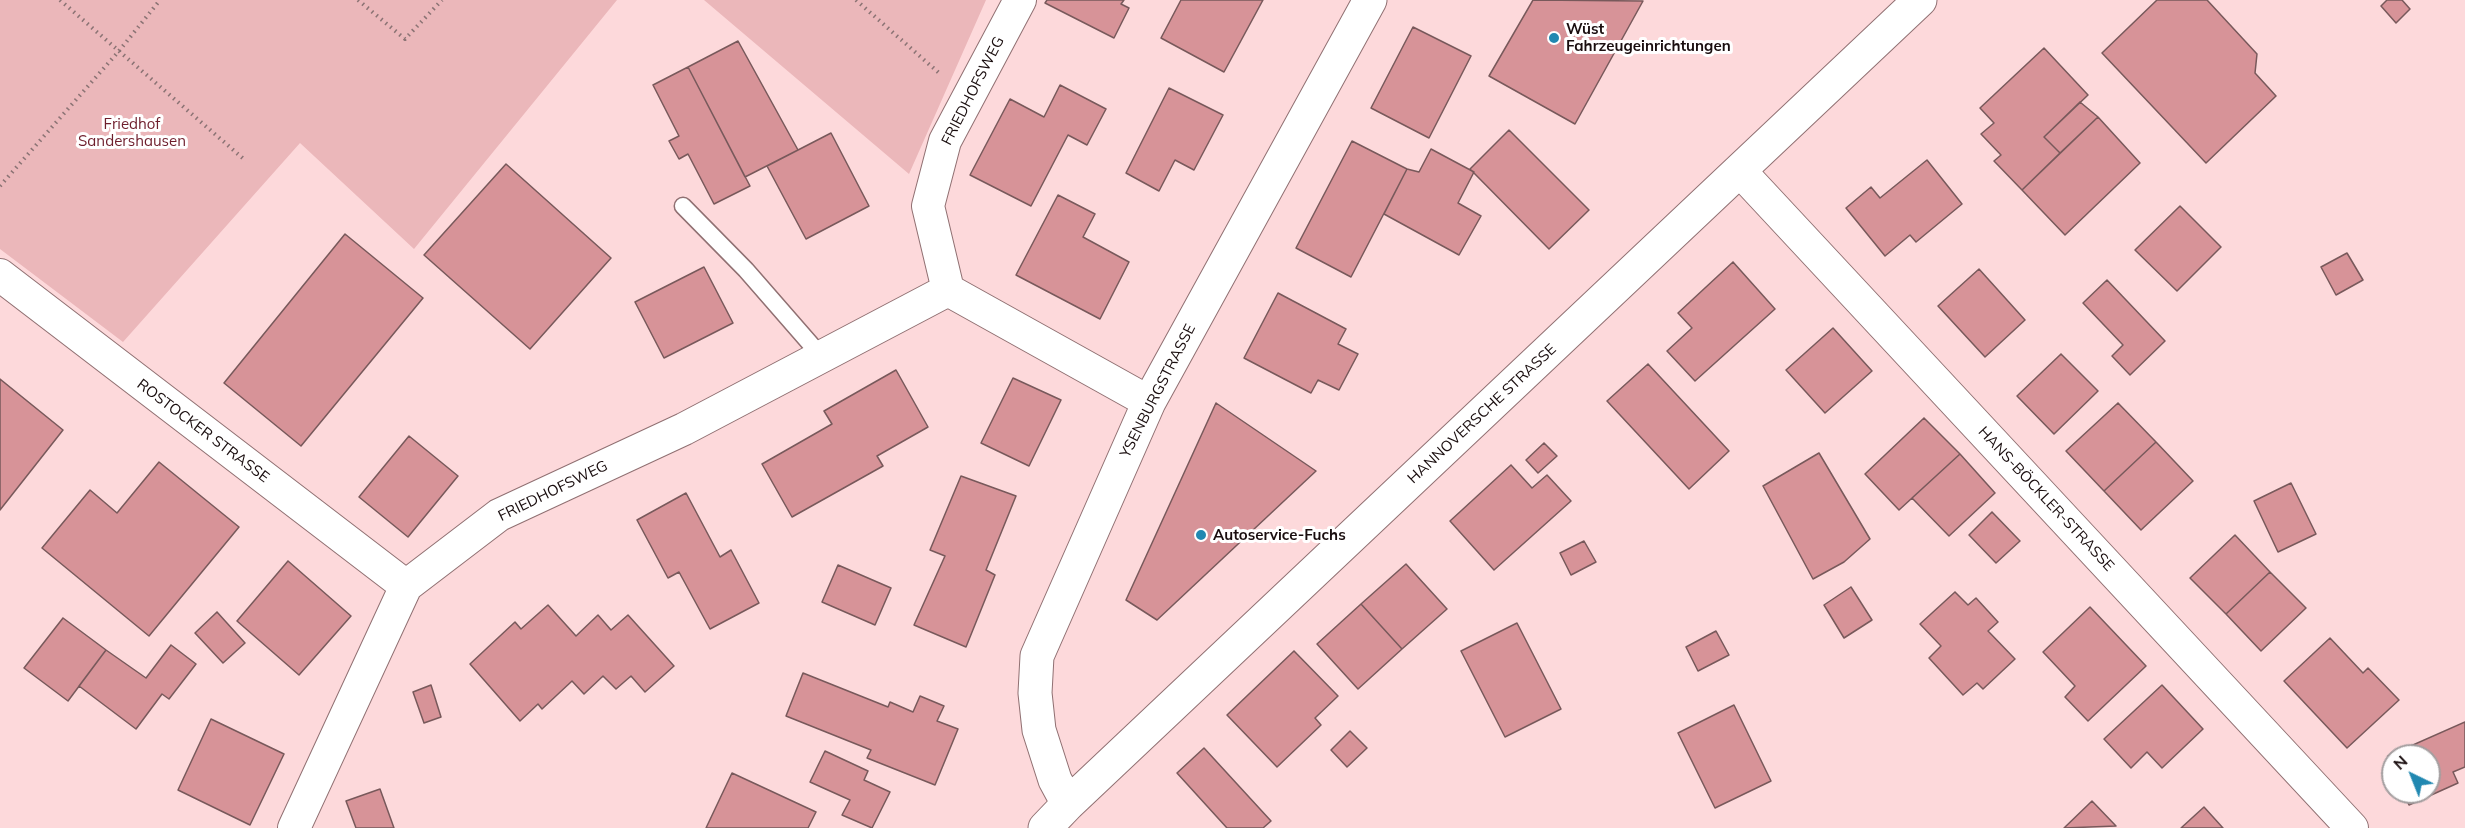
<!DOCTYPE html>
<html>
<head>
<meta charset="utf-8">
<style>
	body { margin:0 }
	#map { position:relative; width:2465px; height:828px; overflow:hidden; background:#fdd9db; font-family:Mulish,sans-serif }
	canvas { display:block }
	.north { position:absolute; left:2381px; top:744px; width:60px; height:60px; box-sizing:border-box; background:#fff; border:2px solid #a39e9f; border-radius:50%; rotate:317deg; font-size:16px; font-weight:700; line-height:24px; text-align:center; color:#190d0e }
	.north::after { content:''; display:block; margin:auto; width:21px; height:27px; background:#2188b1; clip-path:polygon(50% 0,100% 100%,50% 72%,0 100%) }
</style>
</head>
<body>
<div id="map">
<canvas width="2465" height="828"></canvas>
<div class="north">N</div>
</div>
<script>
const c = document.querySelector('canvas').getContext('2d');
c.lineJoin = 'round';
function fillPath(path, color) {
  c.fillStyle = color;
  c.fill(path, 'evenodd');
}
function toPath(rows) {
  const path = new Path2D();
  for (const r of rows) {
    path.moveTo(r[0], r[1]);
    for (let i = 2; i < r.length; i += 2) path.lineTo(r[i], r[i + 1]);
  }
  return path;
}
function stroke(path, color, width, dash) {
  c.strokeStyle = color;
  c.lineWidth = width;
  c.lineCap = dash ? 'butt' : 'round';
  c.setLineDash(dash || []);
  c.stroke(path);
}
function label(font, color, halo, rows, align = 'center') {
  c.font = font + ' Mulish,sans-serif';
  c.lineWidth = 6;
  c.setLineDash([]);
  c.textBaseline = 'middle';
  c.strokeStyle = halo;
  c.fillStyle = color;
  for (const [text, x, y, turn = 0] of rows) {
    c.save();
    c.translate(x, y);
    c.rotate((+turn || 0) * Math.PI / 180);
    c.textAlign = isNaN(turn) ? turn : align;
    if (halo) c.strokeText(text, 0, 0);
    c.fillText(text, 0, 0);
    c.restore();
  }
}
fillPath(toPath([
	[0,0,617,0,414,249,300,143,123,342,0,249],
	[704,0,986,0,909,174]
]), '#ebb7ba');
const building = toPath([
	[1047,0,1124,0,1121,4,1129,8,1114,38,1045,3,1047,0],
	[1181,0,1263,0,1224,72,1161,38,1181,0],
	[1533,0,1643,1,1575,124,1489,76,1533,0],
	[2157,0,2207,0,2257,54,2255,73,2276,96,2206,163,2102,53,2157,0],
	[2387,0,2402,0,2410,9,2396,23,2381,6,2387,0],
	[1413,27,1471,56,1429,138,1371,108,1413,27],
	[738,41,798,150,745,177,688,67,738,41],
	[2044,48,2088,95,2044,137,2060,153,2022,190,1994,161,2001,155,1981,134,1994,123,1980,108,2044,48],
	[688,67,750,186,714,204,688,154,679,159,669,141,679,136,653,85,688,67],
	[1060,85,1106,109,1087,145,1068,135,1031,206,970,175,1010,99,1044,117,1060,85],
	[1169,88,1223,115,1194,170,1175,160,1159,191,1126,173,1169,88],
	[2080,102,2098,117,2060,153,2044,137,2080,102],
	[2098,117,2140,163,2065,235,2022,190,2098,117],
	[1509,130,1589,210,1549,249,1470,169,1509,130],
	[831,133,869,206,806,239,767,166,831,133],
	[1352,141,1407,169,1351,277,1296,248,1352,141],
	[1431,149,1474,172,1458,203,1481,216,1459,255,1384,214,1407,169,1419,172,1431,149],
	[1927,160,1962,204,1916,242,1910,235,1885,256,1846,208,1871,187,1880,198,1927,160],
	[506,164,611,258,530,349,424,255,506,164],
	[1058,195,1095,214,1083,237,1129,262,1100,319,1016,275,1058,195],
	[2180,206,2221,247,2177,291,2135,250,2180,206],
	[345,234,423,298,301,446,224,383,345,234],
	[2347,253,2363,280,2336,295,2321,267,2347,253],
	[1733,262,1775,309,1695,381,1667,351,1692,328,1678,313,1733,262],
	[704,267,733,323,664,358,635,302,704,267],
	[1979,269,2025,320,1985,357,1938,306,1979,269],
	[2107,280,2165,341,2130,375,2112,356,2123,345,2083,303,2107,280],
	[1278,293,1346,329,1338,344,1358,354,1339,390,1318,380,1311,393,1244,358,1278,293],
	[1833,328,1872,371,1825,413,1786,370,1833,328],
	[2061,354,2098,391,2054,434,2017,396,2061,354],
	[1648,364,1729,451,1689,489,1607,401,1648,364],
	[896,370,928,427,877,456,883,466,792,517,762,464,832,424,824,411,896,370],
	[1013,378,1061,400,1029,466,981,443,1013,378],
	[0,379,63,430,0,510,0,379],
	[1216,403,1316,471,1157,620,1126,600,1216,403],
	[2118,403,2156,442,2104,491,2066,451,2118,403],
	[1924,418,1960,454,1899,510,1865,474,1924,418],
	[409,436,458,476,408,537,359,497,409,436],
	[2156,442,2193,481,2141,530,2104,491,2156,442],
	[1544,443,1557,456,1538,473,1526,460,1544,443],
	[1819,453,1870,539,1844,562,1813,579,1763,486,1819,453],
	[1960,454,1995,493,1949,536,1912,498,1960,454],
	[159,462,239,527,149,636,42,548,90,490,117,513,159,462],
	[1511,465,1532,488,1547,475,1571,501,1494,570,1450,521,1511,465],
	[961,476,1016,496,986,570,995,575,966,647,914,625,945,556,930,550,961,476],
	[2291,483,2316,534,2278,552,2254,501,2291,483],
	[686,493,720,557,731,550,759,603,710,629,679,572,668,578,637,520,686,493],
	[1992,512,2020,541,1996,563,1969,535,1992,512],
	[2235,535,2270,572,2226,614,2190,578,2235,535],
	[1584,541,1596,562,1571,575,1560,553,1584,541],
	[288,561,351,616,299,675,237,621,288,561],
	[1406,564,1447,609,1402,649,1361,604,1406,564],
	[838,565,891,588,875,625,822,602,838,565],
	[2270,572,2306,608,2261,651,2226,614,2270,572],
	[1851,587,1872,620,1844,638,1824,605,1851,587],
	[1955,592,1968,605,1976,598,1998,622,1988,631,2015,659,1983,689,1977,683,1963,695,1929,658,1941,646,1920,624,1955,592],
	[1361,604,1402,649,1358,689,1317,644,1361,604],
	[548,605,576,636,598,615,611,630,628,615,674,666,645,692,631,676,616,689,603,676,584,694,572,681,542,709,538,704,520,721,470,664,515,622,521,629,548,605],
	[2090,607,2146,666,2088,721,2065,697,2075,686,2043,652,2090,607],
	[217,612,245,643,223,663,195,633,217,612],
	[63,618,106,650,68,701,24,668,63,618],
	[1517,623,1561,709,1505,737,1461,651,1517,623],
	[1716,631,1729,655,1698,671,1686,647,1716,631],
	[2330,638,2363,673,2368,668,2399,700,2347,748,2284,681,2330,638],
	[171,645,196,664,169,699,162,694,136,729,79,686,106,650,146,678,171,645],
	[1294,651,1338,696,1315,718,1321,725,1277,767,1227,715,1294,651],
	[803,673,888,707,890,702,913,712,920,696,944,706,937,721,958,729,935,785,867,758,871,750,786,716,803,673],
	[431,685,441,717,424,723,413,692,431,685],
	[2162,685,2203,729,2162,768,2147,752,2131,768,2104,739,2162,685],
	[1734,705,1771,781,1715,808,1678,733,1734,705],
	[211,719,284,754,250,825,178,790,211,719],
	[2465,722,2465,767,2453,772,2458,783,2409,805,2403,792,2429,792,2429,756,2393,756,2393,768,2388,756,2465,722],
	[1350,731,1367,748,1347,767,1331,750,1350,731],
	[1204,748,1271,821,1263,828,1227,828,1177,773,1204,748],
	[825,751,868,771,864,780,890,792,872,828,842,815,850,800,810,782,825,751],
	[732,773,816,812,808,828,706,828,732,773],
	[380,789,394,828,356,828,346,801,380,789],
	[2092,801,2116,826,2064,828,2092,801],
	[2204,807,2223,828,2181,828,2204,807]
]);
fillPath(building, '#d79398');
stroke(building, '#78595b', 1.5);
const lane = toPath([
	[683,206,746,270,821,356]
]);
const street = toPath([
	[1740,171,2352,828],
	[0,275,406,586],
	[948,290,1149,402],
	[294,828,406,586,499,515,684,429,948,290,928,206,945,141,1020,0]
]);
const secondary = toPath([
	[1068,804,1055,780,1039,730,1035,693,1037,656,1149,402,1370,0],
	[1045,828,1068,804,1920,0]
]);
stroke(lane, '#907072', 19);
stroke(street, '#907072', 34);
stroke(secondary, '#907072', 35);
stroke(toPath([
	[60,0,246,161],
	[358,0,405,39,442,0],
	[856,0,939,73],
	[0,186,119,51,160,0]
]), '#8b7374', 4, [1.5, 4.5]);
stroke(lane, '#fff', 16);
stroke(street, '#fff', 32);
stroke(secondary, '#fff', 33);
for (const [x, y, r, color] of [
	[1554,38,6,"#2188b1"],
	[1201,535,6,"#2188b1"]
]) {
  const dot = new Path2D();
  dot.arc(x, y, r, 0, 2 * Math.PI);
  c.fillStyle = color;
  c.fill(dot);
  stroke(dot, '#fff', 2);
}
label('bold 15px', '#190d0e', '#fff', [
	["Wüst",1566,29],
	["Fahrzeugeinrichtungen",1566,46],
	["Autoservice-Fuchs",1213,535]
], 'left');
label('15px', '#190d0e', '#fff', [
	["FRIEDHOFSWEG",973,91,-63],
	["YSENBURGSTRASSE",1158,391,-63],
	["HANNOVERSCHE STRASSE",1482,414,-43],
	["ROSTOCKER STRASSE",203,431,37],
	["FRIEDHOFSWEG",553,491,-26],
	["HANS-BÖCKLER-STRASSE",2046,499,47]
]);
label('15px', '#6e1e2c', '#fff', [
	["Friedhof",132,124],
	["Sandershausen",132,141]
]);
</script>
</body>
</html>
